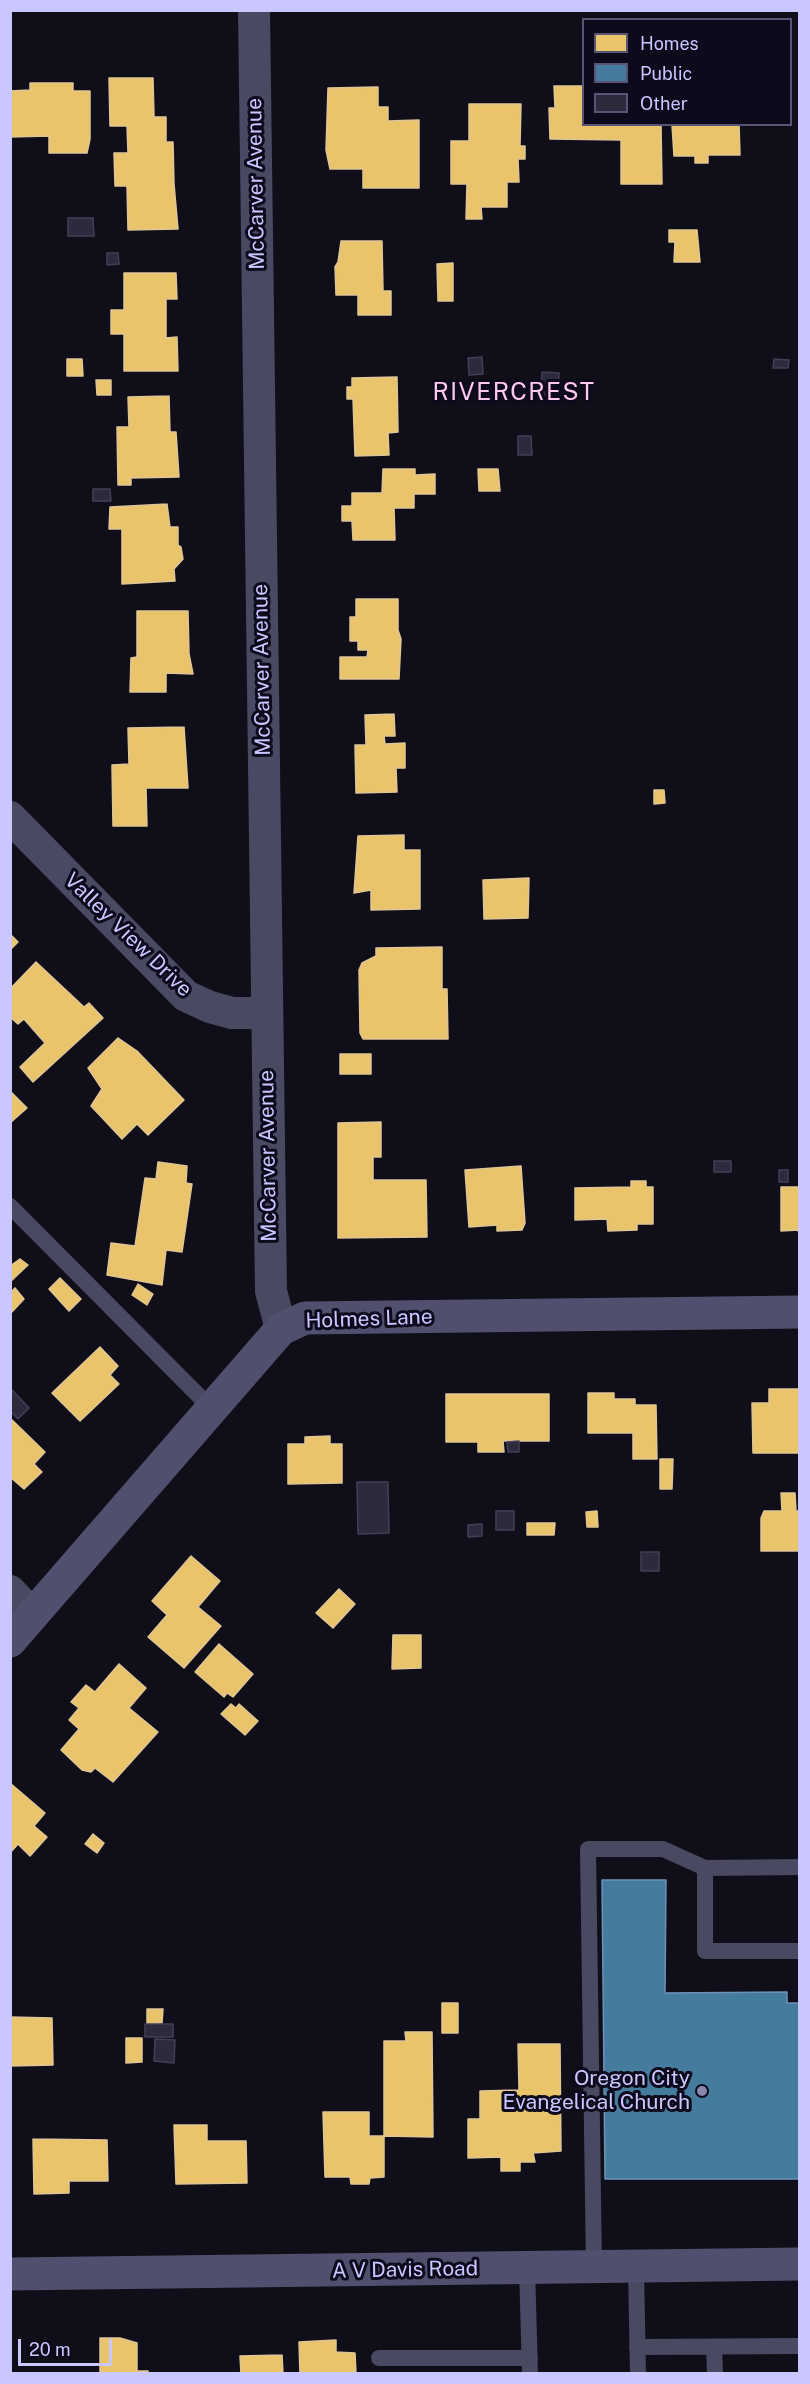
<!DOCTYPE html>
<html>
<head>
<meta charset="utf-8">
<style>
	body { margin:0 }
	#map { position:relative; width:810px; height:2384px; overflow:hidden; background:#100e18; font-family:"Public Sans",sans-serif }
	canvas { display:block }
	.frame { position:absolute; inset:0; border:12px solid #cac6ff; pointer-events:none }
	.legend { position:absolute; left:582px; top:18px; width:210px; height:108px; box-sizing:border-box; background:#0d0a1c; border:2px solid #595577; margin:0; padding:8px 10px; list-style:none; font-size:18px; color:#cac6ff }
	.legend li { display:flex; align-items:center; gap:12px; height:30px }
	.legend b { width:30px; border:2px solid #595577 }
	.scale { position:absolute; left:18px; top:2339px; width:94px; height:27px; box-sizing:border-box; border:3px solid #cac6ff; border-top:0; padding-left:8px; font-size:18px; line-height:21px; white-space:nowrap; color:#cac6ff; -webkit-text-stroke:4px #0d0a1c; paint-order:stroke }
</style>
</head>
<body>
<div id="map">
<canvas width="810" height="2384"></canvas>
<div class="frame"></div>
<ul class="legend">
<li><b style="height:16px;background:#e9c46a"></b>Homes</li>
<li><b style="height:16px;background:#457b9d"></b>Public</li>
<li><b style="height:16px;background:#2d2a3c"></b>Other</li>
</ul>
<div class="scale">20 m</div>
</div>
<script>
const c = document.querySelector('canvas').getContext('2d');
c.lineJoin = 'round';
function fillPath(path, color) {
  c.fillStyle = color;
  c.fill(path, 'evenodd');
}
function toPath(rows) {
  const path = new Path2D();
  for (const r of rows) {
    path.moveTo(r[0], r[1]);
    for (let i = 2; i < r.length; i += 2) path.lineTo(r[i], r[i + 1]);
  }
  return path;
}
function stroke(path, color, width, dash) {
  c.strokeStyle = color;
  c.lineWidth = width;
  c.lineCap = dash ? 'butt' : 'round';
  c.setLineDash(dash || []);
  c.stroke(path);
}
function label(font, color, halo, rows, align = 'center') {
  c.font = font + ' "Public Sans",sans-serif';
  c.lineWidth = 6;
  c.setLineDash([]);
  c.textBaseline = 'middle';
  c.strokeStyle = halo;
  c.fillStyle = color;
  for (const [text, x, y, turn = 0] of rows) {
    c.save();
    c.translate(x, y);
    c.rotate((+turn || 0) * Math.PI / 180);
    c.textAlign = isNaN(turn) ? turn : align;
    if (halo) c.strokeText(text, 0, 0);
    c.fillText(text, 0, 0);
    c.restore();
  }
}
const homes = toPath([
	[109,78,153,78,154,117,166,117,166,142,173,142,174,184,178,229,128,230,127,186,115,186,114,153,128,153,127,126,110,126,109,78],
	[30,83,73,83,73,91,90,91,90,139,87,153,49,153,49,136,10,137,10,91,30,90,30,83],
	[554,86,584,86,584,124,661,124,662,184,621,184,621,140,550,139,549,108,555,108,554,86],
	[378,87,378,107,388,107,388,121,419,120,419,188,363,188,363,169,330,169,326,150,328,88,378,87],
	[469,104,521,104,520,146,525,146,525,159,518,159,519,182,507,182,507,207,481,207,482,219,466,219,467,184,451,184,451,141,469,141,469,104],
	[739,124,740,155,708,155,708,163,695,163,695,156,674,156,672,125,666,125,739,124],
	[669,230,697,230,700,262,674,262,675,242,669,242,669,230],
	[341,241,382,241,383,291,391,291,391,315,358,315,358,295,336,295,335,267,338,262,341,241],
	[453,263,453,301,438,301,437,264,453,263],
	[124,273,176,273,177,299,166,299,166,338,177,337,178,371,124,371,124,334,111,334,111,310,124,310,124,273],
	[67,359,82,359,83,376,67,376,67,359],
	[397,377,398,432,388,433,389,455,355,456,353,399,347,399,347,387,352,387,352,378,397,377],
	[96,380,111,380,111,395,97,395,96,380],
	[169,396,170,432,176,432,179,477,131,478,131,485,118,485,117,427,129,427,128,397,169,396],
	[383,469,415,469,415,475,435,474,435,494,414,494,414,508,394,508,395,540,353,540,352,521,342,521,342,506,352,506,352,493,382,493,383,469],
	[478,469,498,469,500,491,479,491,478,469],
	[167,504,170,527,178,527,178,545,181,547,183,559,174,569,175,581,122,584,122,529,109,529,110,507,167,504],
	[356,599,398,599,398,630,401,639,399,679,340,679,340,657,367,657,368,650,358,650,358,641,350,641,350,617,356,617,356,599],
	[137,611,188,611,189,654,193,674,166,673,166,692,130,692,131,658,137,657,137,611],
	[394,714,395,736,384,736,385,744,405,743,405,768,396,768,397,792,356,793,355,745,366,745,365,715,394,714],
	[184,727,188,788,146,788,147,826,113,826,112,765,129,764,128,728,184,727],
	[654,790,664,790,665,803,654,804,654,790],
	[404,835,404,850,420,850,420,909,371,910,371,890,354,893,358,836,404,835],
	[529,878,528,918,484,919,483,880,529,878],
	[10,934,18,942,10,950,10,934],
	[442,947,442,989,447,989,448,1039,363,1039,360,1033,359,970,362,963,376,956,376,948,442,947],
	[36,962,84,1007,89,1003,103,1018,33,1082,20,1067,45,1043,24,1019,18,1024,10,1017,10,989,36,962],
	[118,1038,137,1051,184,1100,148,1135,137,1124,122,1139,91,1106,102,1089,88,1068,118,1038],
	[340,1054,371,1054,371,1074,340,1074,340,1054],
	[10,1091,27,1108,10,1123,10,1091],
	[381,1122,381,1157,373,1157,373,1180,426,1180,427,1237,338,1238,338,1123,381,1122],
	[158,1162,187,1166,186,1183,192,1184,182,1252,166,1250,162,1285,107,1275,111,1243,135,1246,145,1178,156,1179,158,1162],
	[521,1166,525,1223,522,1230,497,1231,497,1225,469,1227,465,1170,521,1166],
	[631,1181,646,1181,646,1187,653,1187,653,1224,637,1224,637,1230,608,1231,607,1219,575,1220,575,1188,631,1187,631,1181],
	[781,1187,800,1187,800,1237,798,1230,781,1231,781,1187],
	[20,1259,28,1265,10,1282,10,1266,20,1259],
	[60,1278,81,1299,69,1311,49,1289,60,1278],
	[138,1284,153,1294,147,1305,132,1295,138,1284],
	[15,1288,24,1299,11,1313,10,1293,15,1288],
	[100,1347,118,1366,110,1375,119,1384,80,1421,52,1393,100,1347],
	[769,1389,800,1389,800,1453,753,1453,752,1403,769,1403,769,1389],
	[588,1393,614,1393,614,1399,635,1399,635,1405,656,1405,657,1459,633,1459,633,1433,588,1433,588,1393],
	[446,1394,549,1394,549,1441,503,1441,504,1452,478,1452,478,1442,446,1442,446,1394],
	[10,1418,45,1452,34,1464,42,1472,24,1489,10,1477,10,1418],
	[330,1436,330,1444,342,1444,342,1483,288,1484,288,1444,305,1444,305,1437,330,1436],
	[660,1459,673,1459,672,1489,660,1489,660,1459],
	[781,1493,795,1493,796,1511,800,1511,800,1551,761,1551,761,1518,764,1511,782,1511,781,1493],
	[597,1511,598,1527,587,1527,586,1512,597,1511],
	[527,1523,555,1523,554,1535,527,1535,527,1523],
	[191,1556,220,1581,198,1607,221,1626,184,1668,148,1637,167,1615,152,1601,191,1556],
	[339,1589,355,1604,333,1628,316,1613,339,1589],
	[393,1635,421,1635,421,1668,392,1669,393,1635],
	[219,1644,253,1674,233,1697,227,1693,224,1697,195,1672,219,1644],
	[119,1664,146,1688,129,1708,158,1732,113,1782,95,1768,91,1772,82,1770,61,1750,79,1729,69,1720,79,1708,71,1702,86,1685,95,1692,119,1664],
	[231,1704,236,1708,239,1704,258,1721,245,1735,221,1714,231,1704],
	[10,1783,45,1813,34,1826,47,1837,30,1856,18,1844,10,1853,10,1783],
	[93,1834,104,1843,97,1853,85,1844,93,1834],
	[442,2003,458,2003,458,2033,442,2033,442,2003],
	[147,2009,163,2009,162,2023,147,2024,147,2009],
	[10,2017,52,2018,53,2065,10,2066,10,2017],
	[405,2032,432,2032,433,2137,384,2136,384,2041,406,2041,405,2032],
	[126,2038,142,2038,142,2062,126,2063,126,2038],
	[518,2044,560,2044,561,2151,533,2153,535,2162,520,2162,520,2171,501,2171,501,2157,468,2158,468,2119,480,2119,480,2091,519,2090,518,2044],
	[323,2112,369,2112,369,2136,384,2136,384,2177,370,2178,369,2184,351,2184,350,2177,325,2177,323,2112],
	[174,2125,207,2125,207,2141,246,2141,247,2183,176,2184,174,2125],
	[33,2139,107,2140,108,2181,69,2181,69,2193,34,2194,33,2139],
	[100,2338,120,2338,137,2343,137,2371,148,2371,148,2374,100,2374,100,2338],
	[336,2340,336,2352,355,2353,356,2374,300,2374,299,2342,336,2340],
	[282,2355,283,2374,241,2374,240,2356,282,2355]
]);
fillPath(homes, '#e9c46a');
stroke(homes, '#e0c597', 1.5);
const public = toPath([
	[602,1880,666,1880,665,1993,787,1992,787,2003,800,2003,800,2179,605,2179,602,1880]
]);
fillPath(public, '#457b9d');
stroke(public, '#6d92ba', 1.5);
const building = toPath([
	[68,218,93,218,94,236,68,236,68,218],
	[107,253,118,253,119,264,107,265,107,253],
	[482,357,483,374,469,375,468,358,482,357],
	[774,359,789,360,788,368,773,368,774,359],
	[542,372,559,373,558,397,540,396,542,372],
	[518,436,531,436,532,455,518,455,518,436],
	[93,489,110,489,111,501,93,501,93,489],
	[714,1161,731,1161,731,1172,714,1172,714,1161],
	[779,1170,788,1170,788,1182,779,1182,779,1170],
	[12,1390,29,1408,18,1419,10,1411,12,1390],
	[519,1441,519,1452,508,1452,507,1442,519,1441],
	[357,1482,388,1482,389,1533,358,1534,357,1482],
	[496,1511,514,1511,514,1530,496,1530,496,1511],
	[482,1524,482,1536,468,1537,468,1525,482,1524],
	[641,1552,659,1552,659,1571,641,1571,641,1552],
	[145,2024,173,2024,173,2037,145,2037,145,2024],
	[155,2039,175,2040,174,2063,154,2061,155,2039]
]);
fillPath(building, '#2d2a3c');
stroke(building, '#433f58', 1.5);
stroke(toPath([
	[10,1206,211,1408],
	[800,1867,705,1868,705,1951,800,1951],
	[527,2268,530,2374],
	[594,2268,588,1849,663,1849,705,1868],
	[636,2268,638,2374],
	[637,2347,800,2346],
	[714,2347,715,2374],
	[379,2358,530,2358]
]), '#494962', 16);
stroke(toPath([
	[254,10,271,1291,281,1329],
	[10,817,186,996,210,1007,232,1013,266,1013],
	[10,1591,33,1615]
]), '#494962', 32);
stroke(toPath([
	[10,1641,281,1329,305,1318,800,1312],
	[10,2274,800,2264]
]), '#504f6d', 33);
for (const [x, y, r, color] of [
	[702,2091,6,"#8986ae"]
]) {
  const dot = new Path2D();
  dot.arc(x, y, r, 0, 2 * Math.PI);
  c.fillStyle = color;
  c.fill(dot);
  stroke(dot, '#0d0a1c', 2);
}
label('21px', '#cac6ff', '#0d0a1c', [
	["McCarver Avenue",256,184,-91],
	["McCarver Avenue",262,670,-91],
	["Valley View Drive",128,935,44],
	["McCarver Avenue",268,1156,-91],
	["Holmes Lane",369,1319,-2],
	["A V Davis Road",405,2270,-1]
]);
label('21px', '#cac6ff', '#0d0a1c', [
	["Oregon City",690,2079],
	["Evangelical Church",690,2103]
], 'right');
c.letterSpacing = '1.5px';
label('24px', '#ffc8ed', '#0d0a1c', [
	["RIVERCREST",514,393]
]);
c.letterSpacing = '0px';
</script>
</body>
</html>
